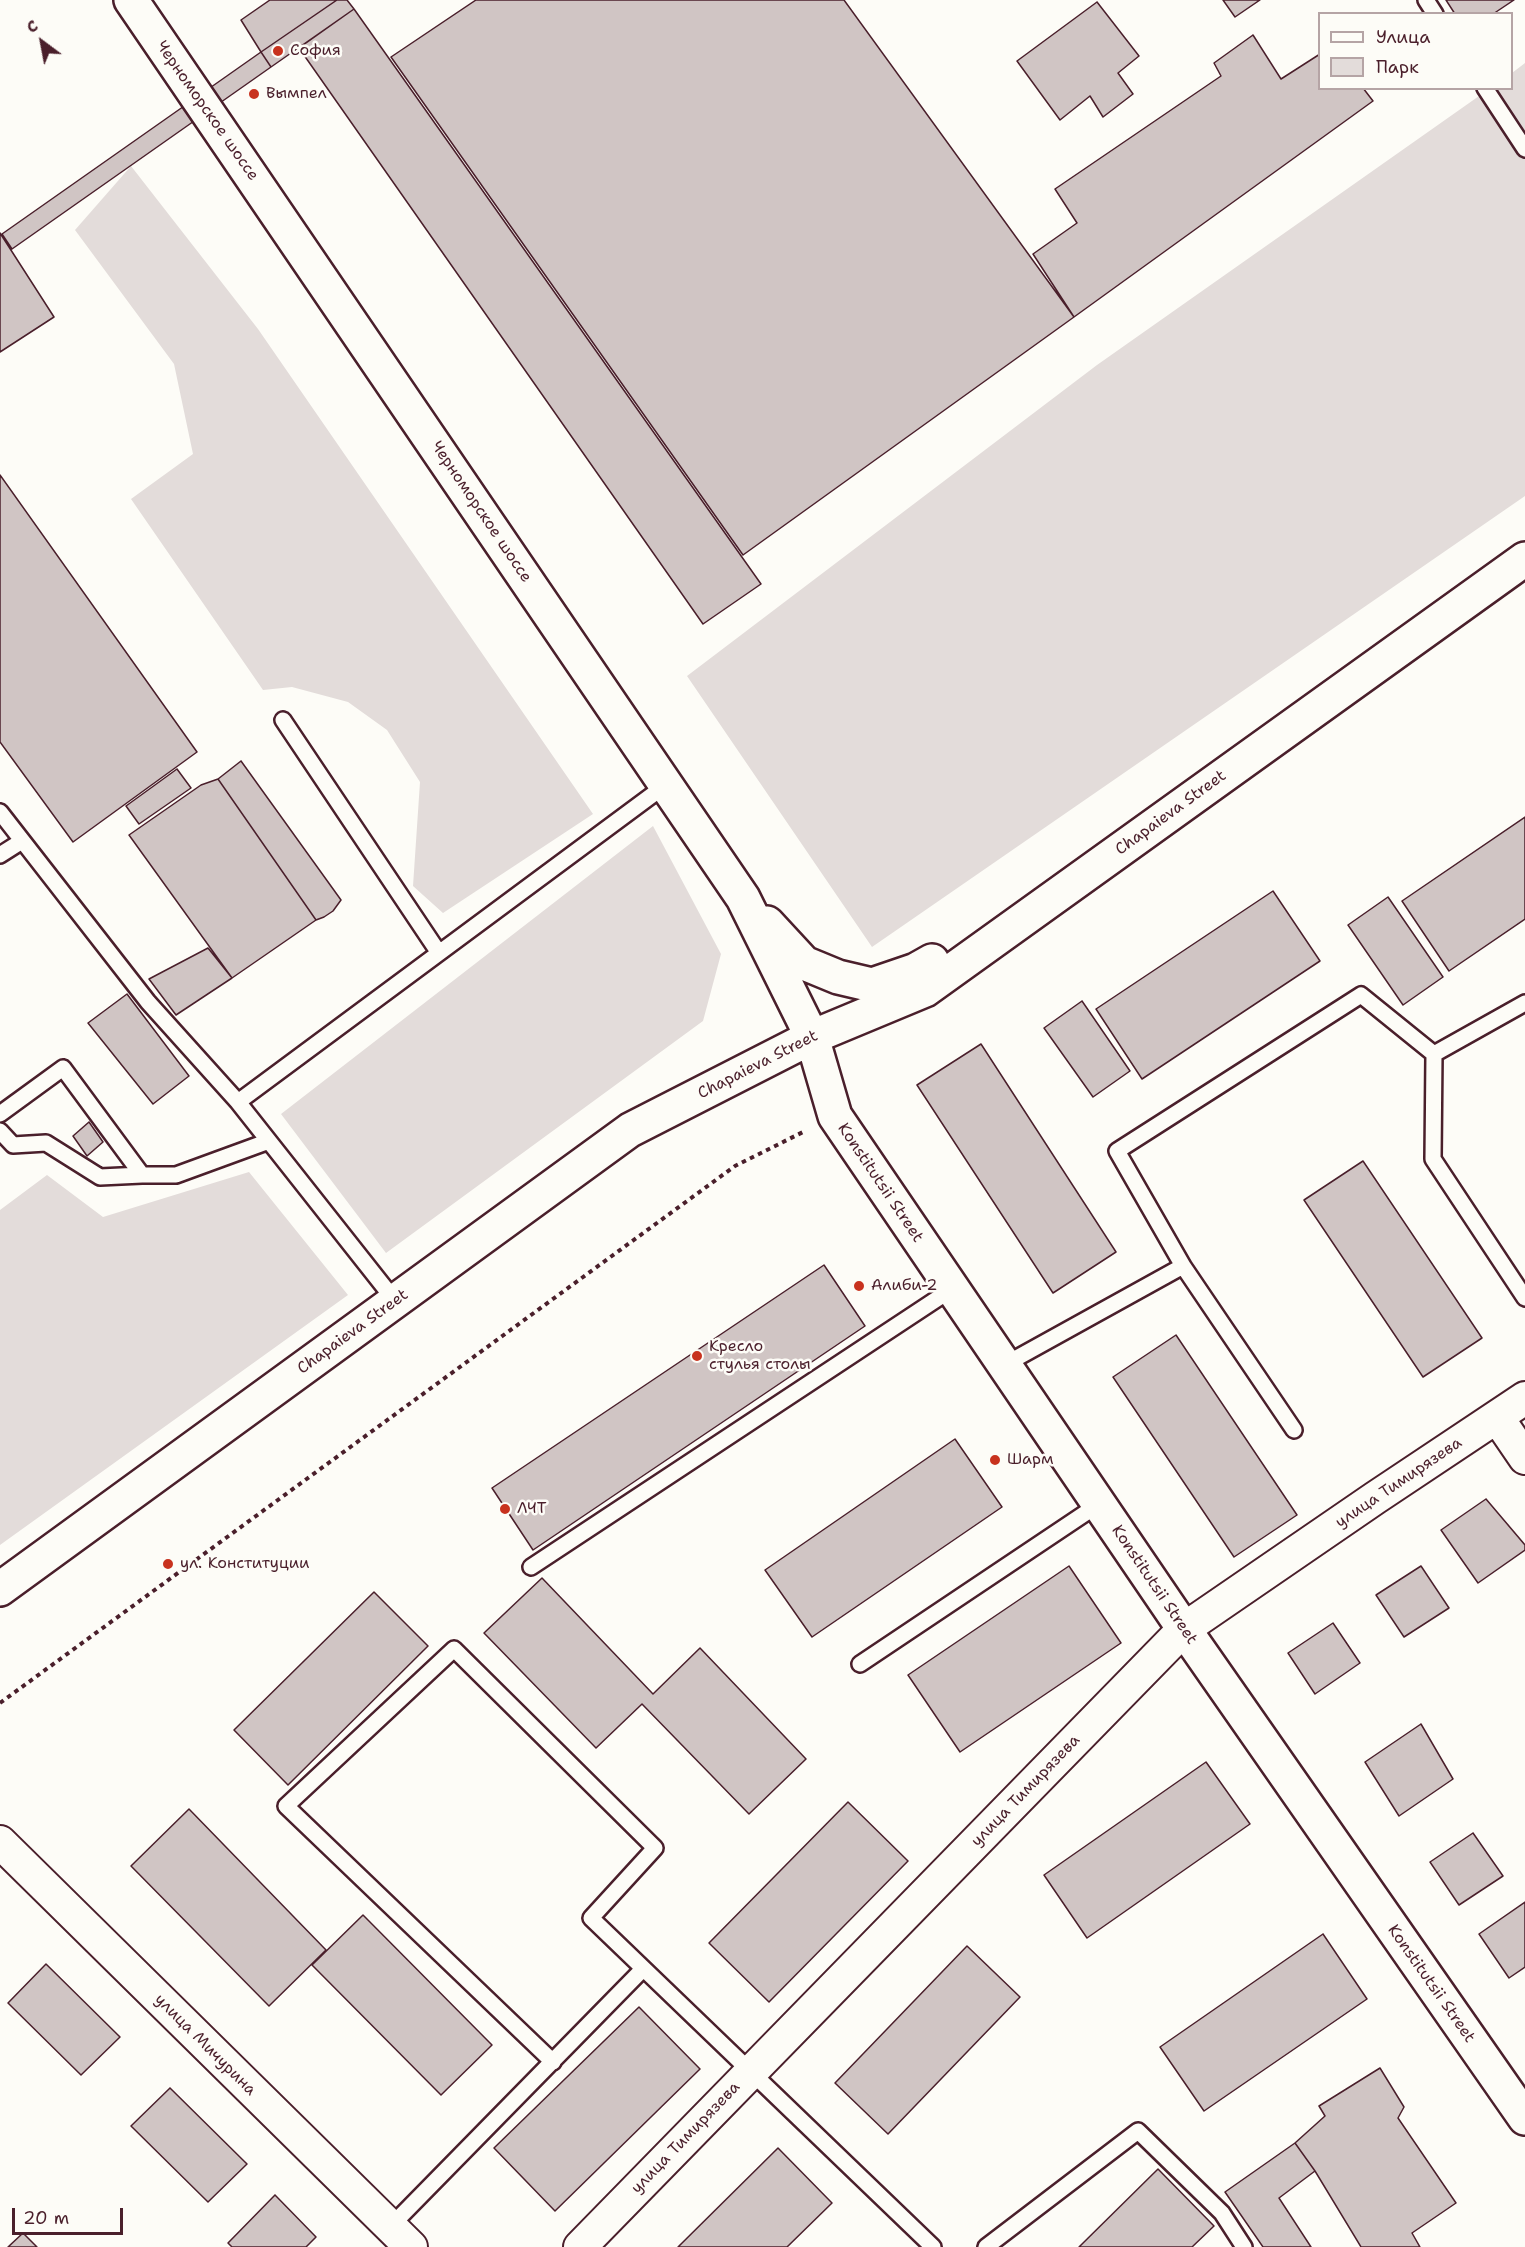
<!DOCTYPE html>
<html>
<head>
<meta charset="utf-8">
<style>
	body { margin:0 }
	#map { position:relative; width:1525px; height:2247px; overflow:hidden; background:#fdfcf7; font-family:"Shantell Sans",sans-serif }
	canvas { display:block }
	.legend { position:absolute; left:1318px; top:12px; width:195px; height:78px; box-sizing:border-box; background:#fdfcf7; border:2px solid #b5a4a5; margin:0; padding:8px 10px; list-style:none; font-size:18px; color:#4a1f2b }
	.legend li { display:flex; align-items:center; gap:12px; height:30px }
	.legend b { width:30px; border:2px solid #b5a4a5 }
	.north { position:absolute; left:12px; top:12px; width:60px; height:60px; -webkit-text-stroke:4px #fdfcf7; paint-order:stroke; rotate:328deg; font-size:16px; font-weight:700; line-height:24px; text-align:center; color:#4a1f2b }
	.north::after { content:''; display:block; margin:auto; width:21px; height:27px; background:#4a1f2b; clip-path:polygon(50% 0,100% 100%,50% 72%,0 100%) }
	.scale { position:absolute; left:12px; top:2208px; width:111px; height:27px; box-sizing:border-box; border:3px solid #4a1f2b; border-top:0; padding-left:8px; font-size:18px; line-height:21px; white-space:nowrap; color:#4a1f2b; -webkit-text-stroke:4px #fdfcf7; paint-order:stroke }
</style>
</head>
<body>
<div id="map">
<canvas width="1525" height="2247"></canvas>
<ul class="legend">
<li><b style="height:8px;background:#fdfcf7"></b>Улица</li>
<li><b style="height:16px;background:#e3dcda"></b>Парк</li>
</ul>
<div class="north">С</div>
<div class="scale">20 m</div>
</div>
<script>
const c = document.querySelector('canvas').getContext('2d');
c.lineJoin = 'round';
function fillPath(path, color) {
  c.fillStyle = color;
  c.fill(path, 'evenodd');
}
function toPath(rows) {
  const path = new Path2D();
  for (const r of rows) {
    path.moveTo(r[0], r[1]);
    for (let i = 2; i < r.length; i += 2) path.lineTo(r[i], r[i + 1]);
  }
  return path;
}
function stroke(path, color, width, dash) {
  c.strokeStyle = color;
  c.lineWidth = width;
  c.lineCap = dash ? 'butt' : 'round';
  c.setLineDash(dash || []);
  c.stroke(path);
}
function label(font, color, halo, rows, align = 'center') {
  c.font = font + ' "Shantell Sans",sans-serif';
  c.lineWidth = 5;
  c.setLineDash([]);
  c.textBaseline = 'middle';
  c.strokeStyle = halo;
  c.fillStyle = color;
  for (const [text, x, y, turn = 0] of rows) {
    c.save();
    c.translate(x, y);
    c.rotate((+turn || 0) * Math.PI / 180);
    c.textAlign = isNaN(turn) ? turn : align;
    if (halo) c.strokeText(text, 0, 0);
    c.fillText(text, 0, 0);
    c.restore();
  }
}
fillPath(toPath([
	[1525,63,1525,496,872,947,687,676,1097,365,1489,89,1512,88,1512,73],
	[131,166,258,329,593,814,443,913,413,886,420,782,387,730,348,702,292,687,263,690,131,499,193,454,174,364,75,230],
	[653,826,721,954,703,1021,386,1253,281,1114],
	[249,1172,348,1295,0,1545,0,1210,47,1175,103,1217]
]), '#e3dcda');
const building = toPath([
	[270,0,337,0,261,52,241,20,270,0],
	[337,0,347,0,354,9,271,67,261,52,337,0],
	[476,0,844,0,1074,317,743,555,391,57,476,0],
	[1223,0,1260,0,1235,17,1223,0],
	[1446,0,1514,0,1493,14,1455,14,1446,0],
	[1097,2,1139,56,1118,73,1133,94,1103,117,1090,96,1060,120,1017,61,1097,2],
	[354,9,761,584,703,624,299,48,354,9],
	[1253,35,1281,79,1320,54,1320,88,1363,88,1373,101,1074,317,1033,254,1077,223,1055,189,1221,76,1214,63,1253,35],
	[261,52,271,67,12,249,2,234,261,52],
	[0,233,54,317,0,352,0,233],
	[0,475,197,752,73,842,0,742,0,475],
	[241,761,341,900,333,911,324,917,316,920,218,779,241,761],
	[177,769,191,788,139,824,126,806,177,769],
	[218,779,316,920,232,978,129,835,201,785,218,779],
	[1525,817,1525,919,1449,971,1402,901,1525,817],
	[1273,891,1320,961,1142,1079,1096,1009,1273,891],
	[1388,897,1443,977,1403,1005,1348,925,1388,897],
	[208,948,232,978,176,1015,149,979,208,948],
	[127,994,189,1076,153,1104,88,1023,127,994],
	[1082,1001,1130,1071,1093,1097,1044,1028,1082,1001],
	[981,1044,1116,1252,1053,1293,917,1085,981,1044],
	[89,1122,103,1142,87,1156,73,1136,89,1122],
	[1363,1161,1482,1338,1423,1377,1304,1200,1363,1161],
	[824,1265,865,1326,533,1550,492,1488,824,1265],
	[1176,1335,1297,1515,1234,1557,1113,1377,1176,1335],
	[955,1439,1002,1507,812,1637,765,1570,955,1439],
	[1486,1499,1525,1545,1525,1550,1478,1583,1441,1530,1486,1499],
	[1069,1566,1121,1643,960,1752,908,1675,1069,1566],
	[1421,1566,1449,1608,1404,1637,1376,1595,1421,1566],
	[542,1578,653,1694,700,1648,806,1759,749,1814,642,1704,596,1748,484,1633,542,1578],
	[374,1592,428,1646,288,1785,234,1730,374,1592],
	[1333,1623,1360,1663,1315,1694,1288,1653,1333,1623],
	[1421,1724,1453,1779,1399,1816,1365,1762,1421,1724],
	[1206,1762,1250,1824,1087,1938,1044,1875,1206,1762],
	[848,1802,908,1861,769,2002,709,1943,848,1802],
	[189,1809,326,1950,269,2006,131,1866,189,1809],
	[1473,1833,1503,1876,1459,1905,1430,1862,1473,1833],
	[1525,1902,1525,1967,1509,1978,1479,1934,1525,1902],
	[363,1915,492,2045,441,2095,312,1965,363,1915],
	[1323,1934,1367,1999,1204,2111,1160,2047,1323,1934],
	[967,1946,1020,1997,888,2134,835,2083,967,1946],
	[46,1964,120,2037,81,2075,8,2003,46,1964],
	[639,2007,700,2069,555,2211,494,2148,639,2007],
	[1380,2068,1404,2107,1398,2118,1456,2203,1412,2233,1420,2247,1361,2247,1315,2171,1295,2143,1325,2116,1319,2106,1380,2068],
	[170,2088,247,2164,208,2202,131,2126,170,2088],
	[1295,2143,1315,2171,1279,2198,1311,2247,1263,2247,1225,2192,1295,2143],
	[778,2148,832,2203,787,2247,678,2247,778,2148],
	[1158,2169,1214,2226,1192,2247,1079,2247,1158,2169],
	[275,2195,316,2237,306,2247,232,2247,228,2243,275,2195],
	[23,2233,37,2247,8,2247,23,2233]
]);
fillPath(building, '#d0c5c4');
stroke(building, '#4a1f2b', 1.5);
const lane = toPath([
	[1426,0,1435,14],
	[1485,88,1525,149],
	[283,720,439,953],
	[0,812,148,1002,238,1102],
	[0,855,22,841],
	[1434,1054,1433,1159,1525,1298],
	[0,1114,63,1068,142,1175,176,1175,269,1141],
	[0,1131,13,1145,46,1143,100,1177,142,1175],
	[1183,1266,1294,1430],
	[396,1302,238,1102,667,784],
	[1004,1365,1183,1266,1117,1151,1361,995,1434,1054,1525,1003],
	[531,1567,952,1289],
	[860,1664,1099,1504],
	[553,2062,286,1806,454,1649,655,1848,591,1918,933,2247],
	[390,2227,643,1969],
	[986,2247,1138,2131,1222,2213,1244,2247]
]);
const street = toPath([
	[1497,1417,1525,1458],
	[0,1842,411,2247],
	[580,2247,1184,1629,1375,1498,1525,1398]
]);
const secondary = toPath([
	[131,0,743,898,812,1037,835,1116,1184,1629,1525,2118],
	[767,923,804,963,838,977,872,985,916,970,932,961],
	[0,1589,630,1130,812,1037,925,990,1525,559]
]);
stroke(lane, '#4a1f2b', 20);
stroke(street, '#4a1f2b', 36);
stroke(secondary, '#4a1f2b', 38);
stroke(toPath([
	[0,1703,735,1166,803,1132]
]), '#4a1f2b', 4, [4.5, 4.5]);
stroke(lane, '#fdfcf7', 15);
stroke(street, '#fdfcf7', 32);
stroke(secondary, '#fdfcf7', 33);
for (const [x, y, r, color] of [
	[278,51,6,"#c8321e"],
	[254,94,6,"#c8321e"],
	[859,1286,6,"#c8321e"],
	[697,1356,6,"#c8321e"],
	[995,1460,6,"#c8321e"],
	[505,1509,6,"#c8321e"],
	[168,1564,6,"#c8321e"]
]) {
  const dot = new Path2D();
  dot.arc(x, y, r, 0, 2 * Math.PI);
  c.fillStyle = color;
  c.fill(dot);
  stroke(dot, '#fdfcf7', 2);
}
label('16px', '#4a1f2b', '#fdfcf7', [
	["София",290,51],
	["Вымпел",266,94],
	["Алиби-2",871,1286],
	["Кресло",709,1347],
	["стулья столы",709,1365],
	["Шарм",1007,1460],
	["ЛЧТ",517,1509],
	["ул. Конституции",180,1564]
], 'left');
label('16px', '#4a1f2b', '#fdfcf7', [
	["Черноморское шоссе",207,111,55],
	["Черноморское шоссе",481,512,56],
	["Chapaieva Street",1171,813,-36],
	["Chapaieva Street",758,1065,-27],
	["Konstitutsii Street",880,1183,56],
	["Chapaieva Street",353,1332,-36],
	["улица Тимирязева",1399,1483,-34],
	["Konstitutsii Street",1154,1585,56],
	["улица Тимирязева",1026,1791,-46],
	["Konstitutsii Street",1431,1984,55],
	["улица Мичурина",205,2045,45],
	["улица Тимирязева",686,2138,-46]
]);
</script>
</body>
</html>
